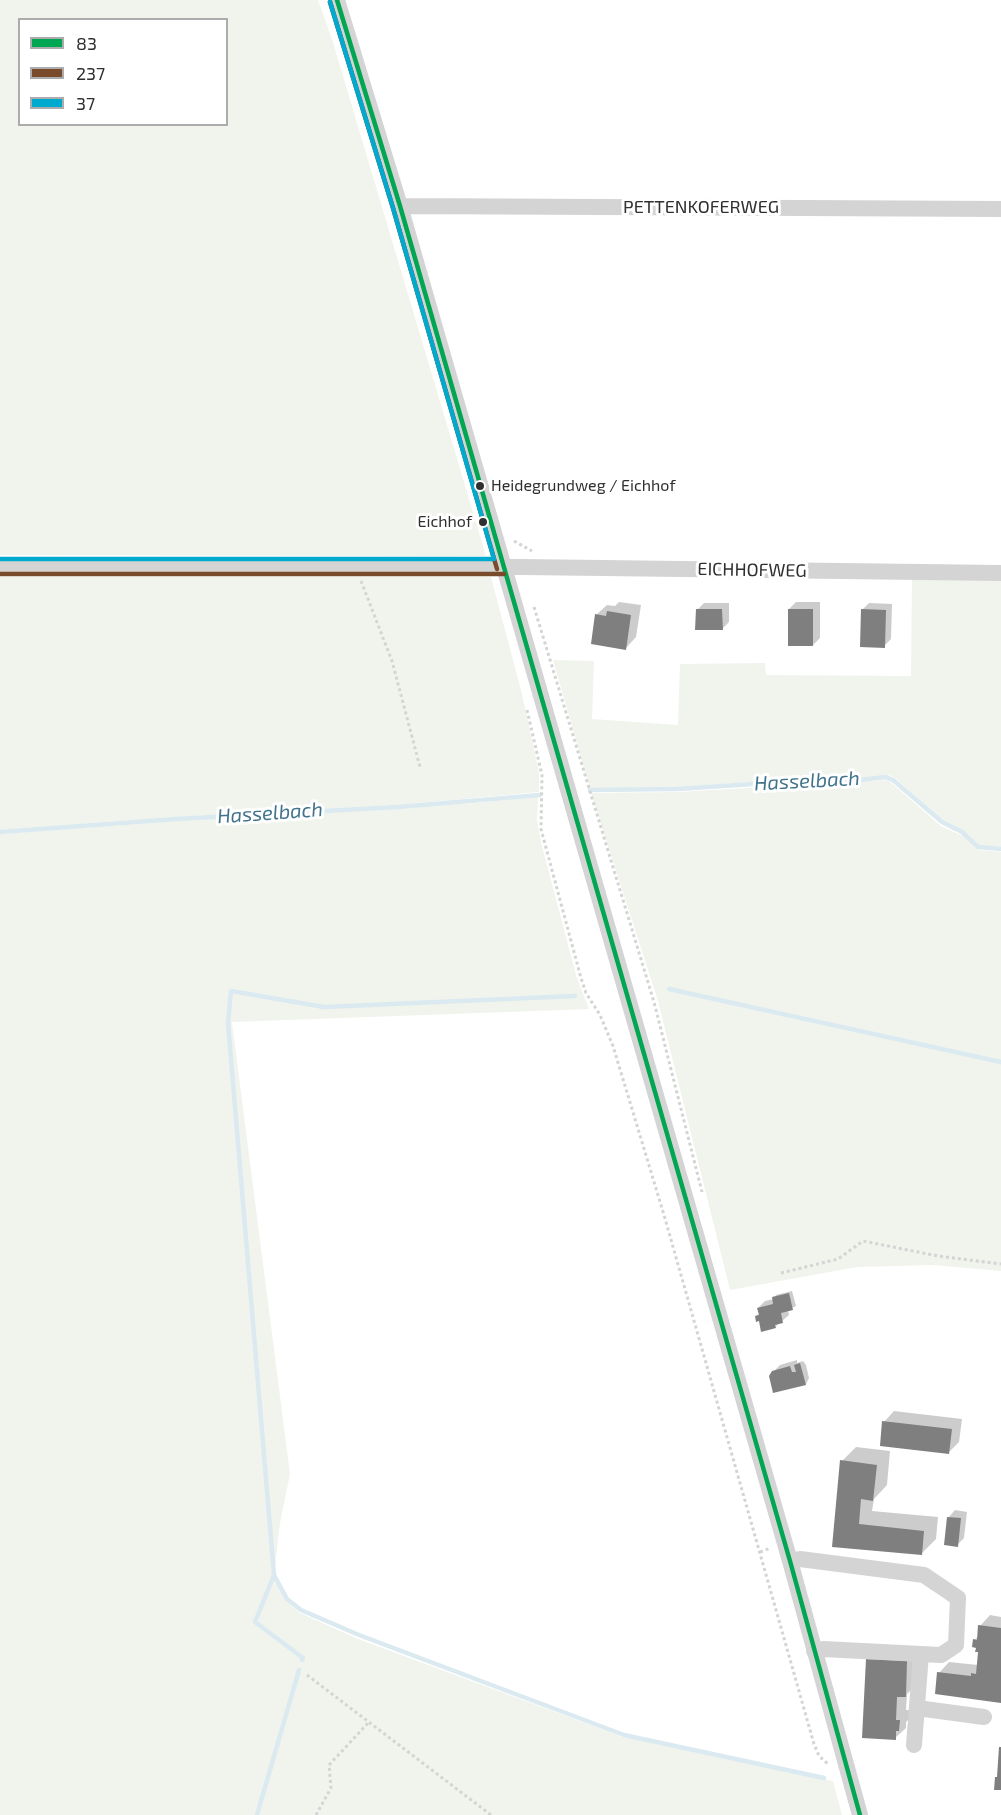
<!DOCTYPE html>
<html>
<head>
<meta charset="utf-8">
<style>
	body { margin:0 }
	#map { position:relative; width:1001px; height:1815px; overflow:hidden; background:#fff; font-family:"Exo 2",sans-serif }
	canvas { display:block }
	.legend { position:absolute; left:18px; top:18px; width:210px; height:108px; box-sizing:border-box; background:#fff; border:2px solid #acacac; margin:0; padding:8px 10px; list-style:none; font-size:18px; color:#2f2f2f }
	.legend li { display:flex; align-items:center; gap:12px; height:30px }
	.legend b { width:30px; border:2px solid #acacac }
</style>
</head>
<body>
<div id="map">
<canvas width="1001" height="1815"></canvas>
<ul class="legend">
<li><b style="height:8px;background:#00a651"></b>83</li>
<li><b style="height:8px;background:#7a4b2a"></b>237</li>
<li><b style="height:8px;background:#00a9ce"></b>37</li>
</ul>
</div>
<script>
const c = document.querySelector('canvas').getContext('2d');
c.lineJoin = 'round';
function fillPath(path, color) {
  c.fillStyle = color;
  c.fill(path, 'evenodd');
}
function toPath(rows) {
  const path = new Path2D();
  for (const r of rows) {
    path.moveTo(r[0], r[1]);
    for (let i = 2; i < r.length; i += 2) path.lineTo(r[i], r[i + 1]);
  }
  return path;
}
function stroke(path, color, width, dash) {
  c.strokeStyle = color;
  c.lineWidth = width;
  c.lineCap = dash ? 'butt' : 'round';
  c.setLineDash(dash || []);
  c.stroke(path);
}
function label(font, color, halo, rows, align = 'center') {
  c.font = font + ' "Exo 2",sans-serif';
  c.lineWidth = 6;
  c.setLineDash([]);
  c.textBaseline = 'middle';
  c.strokeStyle = halo;
  c.fillStyle = color;
  for (const [text, x, y, turn = 0] of rows) {
    c.save();
    c.translate(x, y);
    c.rotate((+turn || 0) * Math.PI / 180);
    c.textAlign = isNaN(turn) ? turn : align;
    if (halo) c.strokeText(text, 0, 0);
    c.fillText(text, 0, 0);
    c.restore();
  }
}
fillPath(toPath([
	[0,0,318,0,332,39,486,556,0,555],
	[20,20,226,20,226,124,20,124],
	[0,577,491,577,522,694,539,772,539,792,395,805,174,817,0,830],
	[912,579,1001,580,1001,848,978,846,963,831,943,821,895,778,889,775,850,780,754,782,676,787,590,789,553,660,594,661,592,719,678,725,680,664,765,663,766,675,911,676],
	[888,780,941,826,963,836,978,850,1001,852,1001,1271,933,1265,857,1267,730,1290,658,1001,591,793,677,792],
	[538,797,537,820,541,842,576,975,589,1009,232,1022,290,1474,280,1523,274,1575,285,1600,300,1613,358,1639,623,1737,833,1781,842,1815,0,1815,0,834,176,821,475,803]
]), '#f1f4ed');
fillPath(toPath([
	[619,602,641,605,636,637,626,648,596,615,607,605,615,606],
	[796,602,820,602,820,638,813,645,789,609],
	[704,603,729,603,729,622,722,629,697,610],
	[869,603,892,604,891,639,884,646,862,610],
	[792,1291,796,1306,788,1310,789,1315,775,1327,756,1316,760,1313,758,1308,765,1301,774,1299,776,1295],
	[797,1360,797,1363,803,1361,806,1365,809,1378,806,1384,773,1372,780,1365],
	[894,1411,962,1419,959,1442,949,1452,884,1422],
	[856,1447,890,1451,887,1485,874,1499,872,1511,938,1517,936,1539,922,1553,858,1546,842,1461],
	[955,1510,967,1512,964,1538,957,1545,949,1517],
	[990,1615,1001,1617,1001,1701,939,1673,949,1662,978,1665,980,1651,974,1640,979,1636,980,1626],
	[917,1651,916,1685,907,1694,906,1710,910,1710,909,1719,906,1722,906,1728,895,1738,867,1660]
]), '#0003');
stroke(toPath([
	[590,790,677,789,754,784,851,781,886,777,893,780,942,822,962,832,978,847,1001,849],
	[0,832,176,819,397,807,540,795],
	[669,989,1001,1062],
	[575,996,324,1007,231,991,228,1023,274,1575,287,1599,301,1610,359,1635,624,1735,824,1778],
	[274,1575,255,1622,303,1658,302,1660],
	[257,1815,299,1670]
]), '#dbe9f0', 4.5);
fillPath(toPath([
	[696,609,722,609,723,630,695,630],
	[788,609,813,609,813,646,788,646],
	[861,609,886,610,885,648,860,647],
	[607,611,631,615,626,650,591,644,595,614,606,616],
	[789,1293,793,1310,781,1313,783,1323,775,1325,776,1328,761,1332,759,1321,756,1322,755,1316,759,1315,757,1308,773,1304,772,1297],
	[800,1363,806,1385,773,1393,769,1376,772,1371,790,1366,792,1372,796,1372,794,1365],
	[882,1421,952,1429,949,1454,880,1446],
	[840,1460,877,1465,873,1501,861,1499,859,1524,924,1531,922,1555,832,1547],
	[947,1517,961,1518,958,1547,944,1545],
	[978,1625,1001,1628,1001,1703,935,1694,937,1672,971,1676,971,1673,976,1674,978,1652,975,1652,976,1648,972,1647,973,1639,977,1640],
	[866,1659,907,1661,906,1697,897,1697,896,1720,900,1720,899,1731,896,1731,896,1740,862,1738],
	[999,1747,1001,1747,1001,1790,994,1790,995,1777,997,1777]
]), '#7f7f7f');
stroke(toPath([
	[514,541,532,551],
	[361,581,392,661,420,767],
	[534,607,654,1002,702,1192],
	[527,710,542,775,541,829,581,978,586,993,600,1015,613,1046,664,1215,814,1744,819,1756,829,1765],
	[781,1273,838,1259,863,1241,938,1256,1001,1264],
	[760,1552,771,1548],
	[307,1675,491,1815],
	[316,1815,331,1788,329,1765,369,1722]
]), '#d4d4d4', 3, [3, 3]);
stroke(toPath([
	[337,0,400,206,790,1561,860,1815],
	[400,206,1001,209],
	[0,566,522,567,1001,573],
	[790,1561,800,1559,924,1575,958,1598,956,1645,941,1655,823,1649,814,1651],
	[917,1708,984,1717],
	[914,1745,921,1654]
]), '#d4d4d4', 16);
stroke(toPath([
	[337,0,400,206,790,1561,860,1815]
]), '#00a651', 4.5);
stroke(toPath([
	[330,2,393,208,497,569],
	[0,574,504,574]
]), '#7a4b2a', 4.5);
stroke(toPath([
	[0,559,494,559,393,208,330,2]
]), '#00a9ce', 4.5);
for (const [x, y, r, color] of [
	[480,486,5,"#2f2f2f"],
	[483,522,5,"#2f2f2f"]
]) {
  const dot = new Path2D();
  dot.arc(x, y, r, 0, 2 * Math.PI);
  c.fillStyle = color;
  c.fill(dot);
  stroke(dot, '#fff', 2);
}
label('16px', '#2f2f2f', '#fff', [
	["Heidegrundweg / Eichhof",491,486],
	["Eichhof",472,522,"right"]
], 'left');
label('18px', '#2f2f2f', '#fff', [
	["PETTENKOFERWEG",701,207],
	["EICHHOFWEG",752,570,1]
]);
label('italic 20px', '#41738d', '#fff', [
	["Hasselbach",807,781,-3],
	["Hasselbach",270,813,-4]
]);
</script>
</body>
</html>
